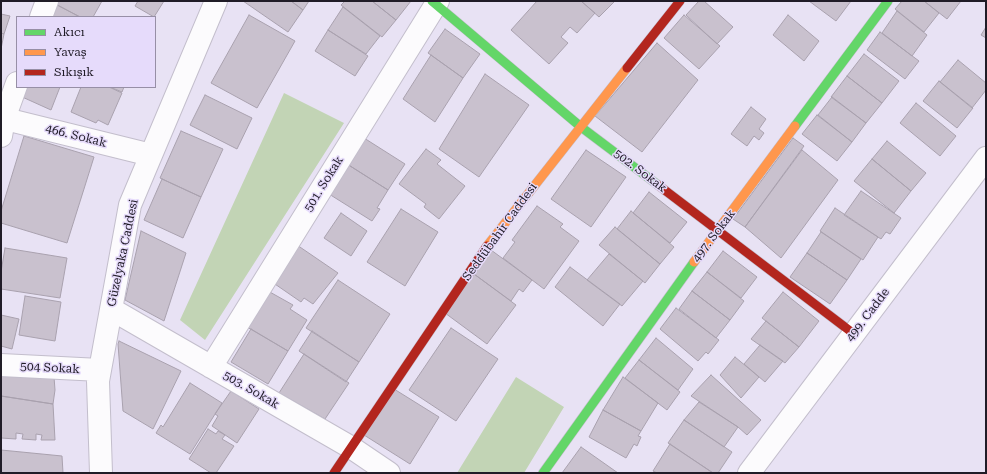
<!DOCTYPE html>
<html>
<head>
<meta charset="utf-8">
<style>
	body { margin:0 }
	#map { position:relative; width:987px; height:474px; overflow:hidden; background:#e8e2f4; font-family:"Roboto Serif",serif }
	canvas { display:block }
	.frame { position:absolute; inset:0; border:2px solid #201c27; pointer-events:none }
	.legend { position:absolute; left:16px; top:16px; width:140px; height:72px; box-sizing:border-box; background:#e6dbfb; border:1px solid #978fa6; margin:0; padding:5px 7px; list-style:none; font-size:12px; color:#201c27 }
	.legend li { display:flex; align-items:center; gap:8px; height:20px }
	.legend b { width:20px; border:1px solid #978fa6 }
</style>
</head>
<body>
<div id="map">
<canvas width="987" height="474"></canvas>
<div class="frame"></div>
<ul class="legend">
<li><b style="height:5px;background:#63d668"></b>Akıcı</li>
<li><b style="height:5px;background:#ff974d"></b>Yavaş</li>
<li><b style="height:5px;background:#b3261e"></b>Sıkışık</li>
</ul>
</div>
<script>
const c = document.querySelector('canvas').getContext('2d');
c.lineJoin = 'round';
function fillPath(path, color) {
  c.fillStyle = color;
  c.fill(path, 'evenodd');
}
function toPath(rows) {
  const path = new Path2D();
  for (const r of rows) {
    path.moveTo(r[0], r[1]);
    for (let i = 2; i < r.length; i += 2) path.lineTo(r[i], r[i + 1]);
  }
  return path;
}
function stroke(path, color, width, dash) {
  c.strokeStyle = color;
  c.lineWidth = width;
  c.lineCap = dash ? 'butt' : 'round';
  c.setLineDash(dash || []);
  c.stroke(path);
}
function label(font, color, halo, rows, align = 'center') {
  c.font = font + ' "Roboto Serif",serif';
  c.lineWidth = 3;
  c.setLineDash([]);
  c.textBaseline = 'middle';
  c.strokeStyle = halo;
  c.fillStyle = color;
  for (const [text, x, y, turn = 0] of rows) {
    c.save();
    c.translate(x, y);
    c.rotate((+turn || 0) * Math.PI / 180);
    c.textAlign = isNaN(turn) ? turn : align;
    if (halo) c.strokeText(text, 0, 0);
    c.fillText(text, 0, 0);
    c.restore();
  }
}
fillPath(toPath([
	[284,93,344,123,205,340,180,320],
	[516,377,564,407,524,473,457,473]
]), '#c2d4b5');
const building = toPath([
	[54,1,102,1,93,17,80,17,53,3,54,1],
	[138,1,164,1,154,17,135,6,138,1],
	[243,1,291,1,303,10,288,32,243,1],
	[291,1,309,1,303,10,291,1],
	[345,1,372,1,396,20,382,37,341,5,345,1],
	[372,1,411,1,396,20,372,1],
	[537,1,581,1,595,13,577,33,570,27,561,37,568,43,549,64,511,30,537,1],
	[581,1,615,1,599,17,581,1],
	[699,1,704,1,733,27,717,44,686,15,699,1],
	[809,1,851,1,836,21,809,1],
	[902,1,924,1,939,13,924,32,895,9,902,1],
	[924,1,961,1,947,19,924,1],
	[52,2,80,17,44,17,52,2],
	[343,7,380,36,366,54,328,30,343,7],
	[897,11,927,35,912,56,882,33,897,11],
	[1,14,10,16,4,34,1,33,1,14],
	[249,15,295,41,257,108,211,83,249,15],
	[684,15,720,46,699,69,664,38,684,15],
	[788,15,819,41,804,61,773,35,788,15],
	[986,27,986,38,981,35,986,27],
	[445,29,480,54,463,78,428,53,445,29],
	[328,30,368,56,355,76,315,51,328,30],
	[880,32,919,61,905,79,867,50,880,32],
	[1,33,4,34,1,49,1,33],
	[657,43,698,80,642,152,595,116,657,43],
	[864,54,899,81,882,103,847,76,864,54],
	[431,55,463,78,435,122,403,99,431,55],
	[958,60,986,83,986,90,972,108,940,82,958,60],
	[485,74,529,105,479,177,439,149,485,74],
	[847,76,882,103,866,123,831,97,847,76],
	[939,81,973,108,957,128,923,101,939,81],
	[23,87,60,87,51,110,20,96,23,87],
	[81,87,109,87,122,93,108,125,98,120,96,123,71,112,81,87],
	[110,87,124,87,122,92,110,87],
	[205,95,252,118,237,149,190,125,205,95],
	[832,97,866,123,852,142,818,115,832,97],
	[916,103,956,136,940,156,900,123,916,103],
	[751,107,766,119,759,129,764,133,759,140,754,136,747,146,731,134,751,107],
	[817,115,852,142,837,161,802,134,817,115],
	[181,131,223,149,201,197,160,178,181,131],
	[24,136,94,157,67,243,1,223,1,211,24,136],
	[364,138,405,164,388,190,347,164,364,138],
	[793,138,804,146,745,227,733,219,793,138],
	[887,141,926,173,911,191,872,159,887,141],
	[426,149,441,160,437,164,465,186,439,219,424,207,426,204,399,184,426,149],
	[586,150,626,177,591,227,551,199,586,150],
	[802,150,838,180,781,258,745,227,802,150],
	[872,159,911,191,894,213,854,181,872,159],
	[347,164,388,190,377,208,380,209,372,221,329,194,347,164],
	[162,179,201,197,183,238,144,220,162,179],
	[861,191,901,218,890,234,886,232,881,239,844,215,861,191],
	[649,192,687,222,670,243,633,213,649,192],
	[537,206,563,224,560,227,579,241,544,289,503,258,515,242,512,240,537,206],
	[835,208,878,237,863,260,820,231,835,208],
	[401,209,438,232,405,286,367,262,401,209],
	[631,211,674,247,660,264,617,229,631,211],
	[341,213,367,231,351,256,324,238,341,213],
	[615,227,660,264,645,283,599,245,615,227],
	[141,231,186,253,164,321,125,300,141,231],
	[821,232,861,259,847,280,807,253,821,232],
	[294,243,338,273,313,304,304,298,301,302,272,282,294,243],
	[5,248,67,258,60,298,1,289,1,272,5,248],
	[491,250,532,280,523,292,519,289,511,301,474,274,491,250],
	[723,251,757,277,741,298,707,272,723,251],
	[807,253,847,280,830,304,790,277,807,253],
	[609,254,643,281,622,306,587,280,609,254],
	[570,267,620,304,603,326,555,287,570,267],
	[707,272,744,301,730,320,692,291,707,272],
	[474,274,516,305,487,344,445,313,474,274],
	[338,280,390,314,359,362,306,328,338,280],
	[268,291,293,305,290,309,307,320,288,351,247,327,268,291],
	[692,291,730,320,716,338,679,309,692,291],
	[783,292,819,321,799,347,762,318,783,292],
	[25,296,61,302,55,341,19,335,25,296],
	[676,308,719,340,708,354,706,352,698,361,660,329,676,308],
	[1,315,19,319,12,349,1,346,1,315],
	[766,321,799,347,785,363,751,339,766,321],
	[451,328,498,359,456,421,409,390,451,328],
	[251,329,288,351,268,384,231,362,251,329],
	[312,331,359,362,346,382,299,351,312,331],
	[656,338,693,369,678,390,639,360,656,338],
	[119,341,181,371,153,429,123,411,118,344,119,341],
	[760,345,783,361,765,382,744,364,760,345],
	[304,354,349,383,325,419,279,393,304,354],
	[735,357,759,377,741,398,720,375,735,357],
	[639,360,680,392,667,410,625,378,639,360],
	[1,369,54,377,55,390,53,404,1,396,1,369],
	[711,375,761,420,747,435,738,427,691,396,711,375],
	[623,377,658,403,641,431,603,410,623,377],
	[190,383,222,403,190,454,156,433,161,425,163,427,190,383],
	[394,389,439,417,410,464,364,435,394,389],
	[231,391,259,409,237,443,212,426,218,416,215,414,231,391],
	[1,396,53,404,55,440,41,440,42,435,36,434,36,440,22,439,23,434,16,433,16,439,1,438,1,396],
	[699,402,738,427,724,447,684,420,699,402],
	[603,410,641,431,638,436,641,437,637,446,634,444,626,458,589,437,603,410],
	[684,420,732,452,718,473,713,473,668,443,684,420],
	[208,429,216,434,218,431,225,435,222,439,234,446,216,473,211,473,189,459,208,429],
	[670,444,713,473,657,473,653,471,670,444],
	[581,447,618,473,562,473,581,447],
	[1,450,62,456,63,473,1,473,1,450]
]);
fillPath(building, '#c9c1ce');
stroke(building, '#a9a1ae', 1);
const street = toPath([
	[41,17,47,1],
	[1,118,151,155],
	[1,136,4,119,17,83],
	[111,309,352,448,389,473],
	[1,365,100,370],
	[211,367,438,1],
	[101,473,98,381,130,205,216,1],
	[749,473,986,158]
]);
const fast = toPath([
	[432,1,581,127,658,185],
	[795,126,888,1],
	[543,473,694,262]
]);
const slow = toPath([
	[487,246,627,68],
	[694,262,795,126]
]);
const jam = toPath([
	[627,68,680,1],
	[658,185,854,334],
	[334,473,487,246]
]);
stroke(street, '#c3becc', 24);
stroke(fast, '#c3becc', 10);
stroke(slow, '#c3becc', 10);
stroke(jam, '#c3becc', 10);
stroke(street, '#fcfbfd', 22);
stroke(fast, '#63d668', 9);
stroke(slow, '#ff974d', 9);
stroke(jam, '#b3261e', 9);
label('12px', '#201c27', '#e6dbfb', [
	["466. Sokak",76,136,14],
	["502. Sokak",640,171,37],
	["501. Sokak",324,184,-58],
	["Seddübahir Caddesi",500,232,-54],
	["497. Sokak",714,236,-53],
	["Güzelyaka Caddesi",123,253,-78],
	["499. Cadde",868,315,-53],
	["504 Sokak",50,368,3],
	["503. Sokak",251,390,30]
]);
</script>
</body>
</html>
